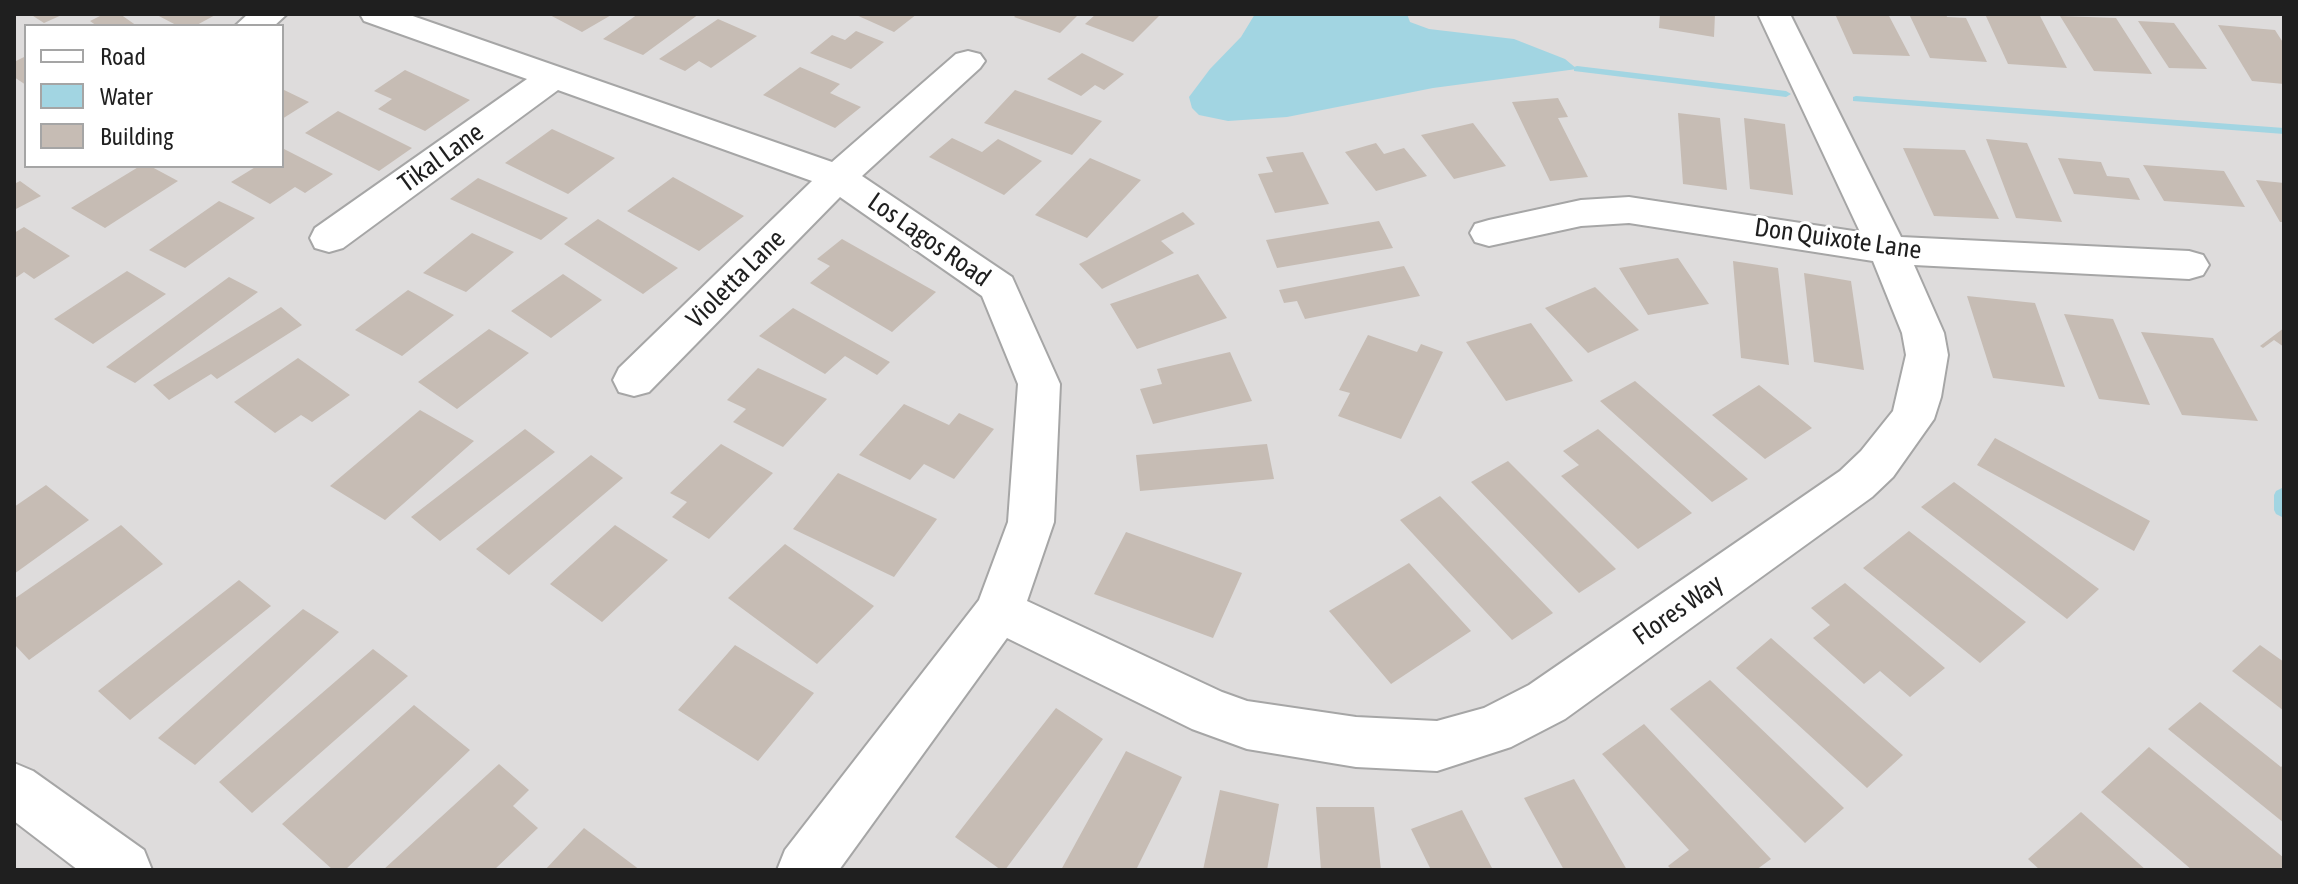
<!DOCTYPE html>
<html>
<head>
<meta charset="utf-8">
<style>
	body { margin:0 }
	#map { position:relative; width:2298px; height:884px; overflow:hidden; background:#f1ede5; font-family:"Asap Condensed",sans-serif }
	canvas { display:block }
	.frame { position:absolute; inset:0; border:16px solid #1f1f1f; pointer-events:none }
	.legend { position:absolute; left:24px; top:24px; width:260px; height:144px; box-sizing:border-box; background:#fff; border:2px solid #a5a5a5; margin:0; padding:10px 14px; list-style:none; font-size:24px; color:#1f1f1f }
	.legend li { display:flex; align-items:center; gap:16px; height:40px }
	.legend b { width:40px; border:2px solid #a5a5a5 }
</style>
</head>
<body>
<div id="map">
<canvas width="2298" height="884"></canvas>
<div class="frame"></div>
<ul class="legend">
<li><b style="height:10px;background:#fff"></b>Road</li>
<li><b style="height:22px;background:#a2d5e2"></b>Water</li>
<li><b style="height:22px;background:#c6bcb4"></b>Building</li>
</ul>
</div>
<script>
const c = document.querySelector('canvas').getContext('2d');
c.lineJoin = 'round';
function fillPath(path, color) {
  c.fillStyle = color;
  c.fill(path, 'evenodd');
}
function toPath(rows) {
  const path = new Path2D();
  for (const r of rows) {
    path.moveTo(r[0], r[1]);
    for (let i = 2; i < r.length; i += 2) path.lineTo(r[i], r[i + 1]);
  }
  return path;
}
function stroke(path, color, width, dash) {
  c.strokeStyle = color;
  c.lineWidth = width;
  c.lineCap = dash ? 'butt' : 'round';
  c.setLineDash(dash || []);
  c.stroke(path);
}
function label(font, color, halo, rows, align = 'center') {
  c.font = font + ' "Asap Condensed",sans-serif';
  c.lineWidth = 6;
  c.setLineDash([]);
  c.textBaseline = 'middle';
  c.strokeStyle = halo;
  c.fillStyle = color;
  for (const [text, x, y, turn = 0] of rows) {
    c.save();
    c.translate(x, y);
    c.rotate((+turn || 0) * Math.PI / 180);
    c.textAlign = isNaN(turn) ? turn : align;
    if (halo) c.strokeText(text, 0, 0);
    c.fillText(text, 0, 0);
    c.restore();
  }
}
fillPath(toPath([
	[14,14,2284,14,2284,870,14,870],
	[26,26,282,26,282,166,26,166]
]), '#dedcdc');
fillPath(toPath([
	[1255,14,1407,14,1410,22,1429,29,1514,39,1565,59,1577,69,1433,88,1287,117,1228,121,1199,115,1192,108,1189,97,1210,69,1241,37]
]), '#a2d5e2');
fillPath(toPath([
	[1577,66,1786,91,1791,94,1786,97,1574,71,1574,67,1577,66],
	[1856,96,2284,128,2284,134,1853,101,1853,97,1856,96],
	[2284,487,2284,518,2276,514,2274,510,2274,495,2276,491,2284,487]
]), '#a2d5e2');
fillPath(toPath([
	[30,14,64,14,44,23],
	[104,14,120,14,137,26,97,26,90,21],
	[155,14,217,14,195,26,178,26],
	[548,14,613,14,582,32],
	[638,14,699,14,643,55,603,39],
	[854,14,917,14,894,32],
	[1017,14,1079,14,1060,33,1014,17],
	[1096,14,1161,14,1133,42,1085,24],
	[1660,14,1715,14,1714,37,1659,28],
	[1835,14,1888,14,1910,56,1853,54],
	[1909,14,1946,14,1947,17,1966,18,1987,62,1930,58],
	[1985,14,2039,14,2067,68,2008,64],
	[2060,16,2116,18,2152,74,2094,71],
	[718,19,757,36,711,68,699,61,685,71,659,59],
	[2138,21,2174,23,2207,69,2169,68],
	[2218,25,2275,30,2284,44,2284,84,2252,81],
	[856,31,884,42,851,69,810,53,832,35,845,40],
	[1082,53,1124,74,1104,90,1095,85,1081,96,1047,79],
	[26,56,26,85,14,77,14,62],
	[800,67,840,84,830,93,861,107,835,128,763,95],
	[405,70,470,100,425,131,378,109,392,99,374,91],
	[282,89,309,102,282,119],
	[1015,90,1102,121,1072,155,984,123],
	[1558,98,1568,117,1558,118,1588,177,1550,181,1512,102],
	[338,111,412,148,379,171,305,133],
	[1678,113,1720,118,1727,190,1683,184],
	[1744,118,1785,124,1793,195,1750,189],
	[1473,123,1506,166,1454,179,1421,135],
	[552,129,615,158,568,194,505,163],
	[952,138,982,152,998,139,1042,161,1004,195,929,157],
	[1986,139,2027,143,2062,222,2016,218],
	[1376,143,1384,154,1404,148,1427,176,1376,191,1345,152],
	[1903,148,1965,150,1999,219,1934,216],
	[284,149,333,174,305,193,295,187,270,204,231,182,257,166,282,166],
	[1303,152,1329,204,1275,213,1258,174,1273,172,1266,157],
	[1090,158,1141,180,1087,238,1035,215],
	[2058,158,2101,162,2107,176,2129,178,2140,200,2074,194],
	[2143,165,2224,171,2245,207,2164,201],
	[140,166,150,166,178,181,105,228,71,208],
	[673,177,744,216,699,251,627,211],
	[478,178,568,218,541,240,450,199],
	[2256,180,2284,183,2284,222,2280,222],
	[20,181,41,196,14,210,14,184],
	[219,201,255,218,185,268,149,250],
	[1183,212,1195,224,1161,241,1174,253,1102,289,1079,264],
	[598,219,678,268,643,294,564,244],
	[1379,221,1393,248,1277,268,1266,240],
	[24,227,70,256,34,279,24,272,14,279,14,233],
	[472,233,514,252,466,292,423,273],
	[842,239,936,292,892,332,810,283,830,266,817,259],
	[1678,258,1709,304,1648,315,1619,268],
	[1733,261,1778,268,1789,365,1741,358],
	[1404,266,1420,296,1305,319,1297,301,1284,303,1279,290],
	[127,271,166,294,93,344,54,319],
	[1804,273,1851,281,1864,370,1814,362],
	[563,274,602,300,551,338,511,311],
	[1198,274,1227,318,1137,349,1110,304],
	[229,277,258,292,135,383,106,367],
	[1595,287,1639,330,1588,353,1545,308],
	[408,290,454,315,402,356,355,330],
	[1967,296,2035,303,2065,387,1993,378],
	[281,307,302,325,217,379,211,374,169,400,153,385],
	[793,308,890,362,877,375,845,356,825,374,759,336],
	[2064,314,2113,319,2150,405,2099,399],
	[1531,323,1573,381,1506,401,1466,342],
	[2284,328,2284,347,2274,340,2263,348,2260,346],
	[489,329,529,353,457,409,418,382],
	[2141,332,2213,338,2258,421,2182,415],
	[1368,335,1417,352,1421,344,1443,352,1401,439,1338,416,1350,393,1339,390],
	[1230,352,1252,401,1153,424,1140,389,1162,384,1157,369],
	[298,358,350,395,312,422,301,415,275,433,234,402],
	[758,368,827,399,783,447,733,422,746,409,727,400],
	[1635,381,1748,479,1712,502,1600,401],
	[1759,385,1812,428,1765,459,1712,415],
	[904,404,949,425,959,413,994,429,954,479,924,464,910,480,859,455],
	[420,410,474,441,385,520,330,486],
	[525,429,555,452,440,541,411,517],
	[1598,429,1692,513,1638,549,1561,476,1579,465,1563,451],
	[1995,438,2150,521,2134,551,1977,465],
	[721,444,773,473,709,539,672,517,687,502,670,493],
	[1267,444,1274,479,1140,491,1136,455],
	[591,455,623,478,509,575,476,549],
	[1508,461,1616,569,1579,593,1471,482],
	[838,473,937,519,894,577,793,529],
	[1954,482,2099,589,2067,619,1921,507],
	[46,485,89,520,14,574,14,507],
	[1440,496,1553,613,1512,640,1400,520],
	[121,525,163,564,29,660,14,644,14,599],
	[615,525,668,560,602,622,550,584],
	[1909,531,2026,622,1980,663,1863,568],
	[1126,532,1242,573,1213,638,1094,594],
	[785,544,874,606,817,664,728,598],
	[1409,563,1471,631,1391,684,1329,611],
	[239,580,271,606,130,720,98,691],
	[1845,583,1945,668,1910,697,1880,671,1864,684,1813,638,1830,625,1811,608],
	[303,609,339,632,195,765,158,738],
	[1771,638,1903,755,1867,788,1736,668],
	[735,645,814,693,758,761,678,710],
	[2260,645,2284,662,2284,711,2232,671],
	[373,649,408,676,252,813,219,782],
	[1710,680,1844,808,1805,843,1670,709],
	[2200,702,2281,767,2284,764,2284,823,2168,729],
	[414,705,470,750,345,870,333,870,282,824],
	[1056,708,1103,739,1005,870,1001,870,955,837],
	[1644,724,1771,859,1756,870,1672,870,1668,866,1689,850,1602,754],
	[2149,747,2284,858,2284,870,2192,870,2101,792],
	[1126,751,1182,777,1136,870,1061,870],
	[499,764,529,790,513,806,538,828,494,870,383,870],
	[1574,779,1627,870,1564,870,1524,798],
	[1220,790,1279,804,1267,870,1203,870],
	[1316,807,1374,807,1381,870,1321,870],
	[1462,810,1493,870,1431,870,1411,829],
	[2081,812,2146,870,2040,870,2028,859],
	[584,828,640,870,545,870]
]), '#c6bcb4');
const minor = toPath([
	[248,14,287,14,274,26,235,26,248,14],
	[360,14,407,14,832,162,956,54,968,51,980,54,985,61,980,68,862,176,1012,277,1060,384,1054,522,1027,601,1222,692,1247,701,1356,717,1437,721,1484,708,1529,685,1840,471,1861,451,1893,411,1906,355,1902,333,1873,261,1629,223,1581,226,1489,246,1475,242,1470,233,1475,224,1489,220,1581,200,1629,197,1860,232,1758,14,1790,14,1901,237,2189,251,2203,255,2209,265,2203,275,2189,279,1914,265,1944,333,1948,355,1941,397,1934,419,1893,477,1872,497,1565,719,1511,747,1437,771,1356,767,1247,749,1192,729,1007,638,839,870,777,870,785,850,979,600,1008,522,1018,384,982,296,840,197,649,392,634,396,619,392,613,380,619,368,812,181,558,90,343,248,329,252,315,248,310,238,315,228,527,79,364,21,360,14],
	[14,763,33,771,144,850,152,870,78,870,14,821,14,763]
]);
stroke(minor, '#a6a6a6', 4);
fillPath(minor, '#fff');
label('26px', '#1f1f1f', '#fff', [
	["Tikal Lane",441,158,-36],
	["Don Quixote Lane",1838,239,8],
	["Los Lagos Road",929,240,35],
	["Violetta Lane",736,279,-45],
	["Flores Way",1678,610,-35]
]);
</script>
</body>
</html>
